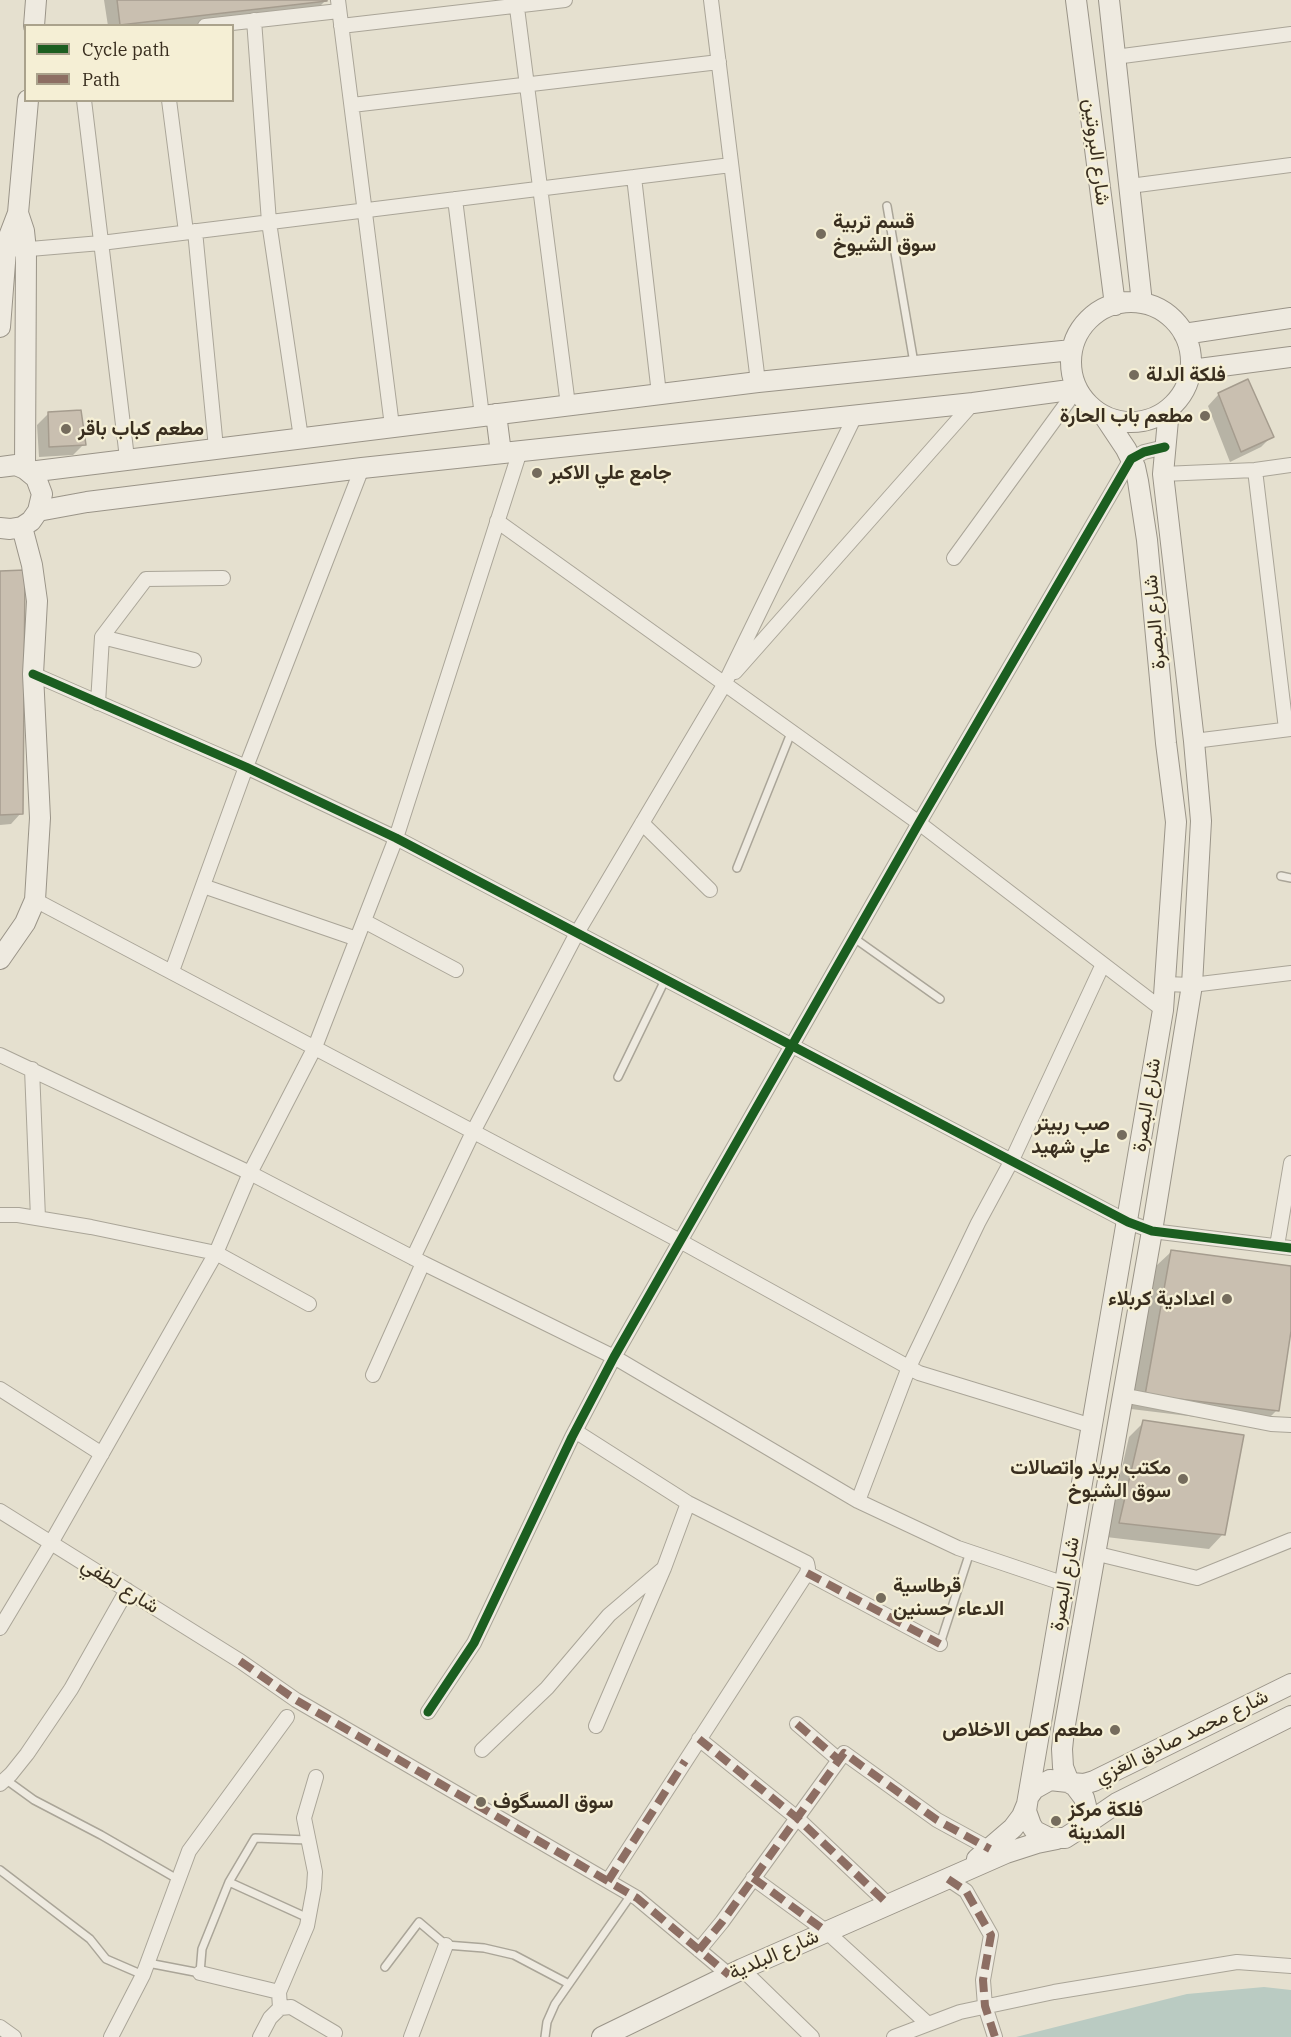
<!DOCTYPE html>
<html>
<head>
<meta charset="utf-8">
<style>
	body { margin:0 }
	#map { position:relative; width:1291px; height:2037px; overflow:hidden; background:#e5e0cf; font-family:"IBM Plex Serif",serif }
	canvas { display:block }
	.legend { position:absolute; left:24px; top:24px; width:210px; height:78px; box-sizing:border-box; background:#f5efd5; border:2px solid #aaa28c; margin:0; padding:8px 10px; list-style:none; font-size:18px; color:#392e1f }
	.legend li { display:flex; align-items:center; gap:12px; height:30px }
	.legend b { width:30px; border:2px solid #aaa28c }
</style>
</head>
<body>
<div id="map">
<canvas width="1291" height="2037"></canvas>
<ul class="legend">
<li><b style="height:8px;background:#1b5e20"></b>Cycle path</li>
<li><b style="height:8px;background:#8d6e63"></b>Path</li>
</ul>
</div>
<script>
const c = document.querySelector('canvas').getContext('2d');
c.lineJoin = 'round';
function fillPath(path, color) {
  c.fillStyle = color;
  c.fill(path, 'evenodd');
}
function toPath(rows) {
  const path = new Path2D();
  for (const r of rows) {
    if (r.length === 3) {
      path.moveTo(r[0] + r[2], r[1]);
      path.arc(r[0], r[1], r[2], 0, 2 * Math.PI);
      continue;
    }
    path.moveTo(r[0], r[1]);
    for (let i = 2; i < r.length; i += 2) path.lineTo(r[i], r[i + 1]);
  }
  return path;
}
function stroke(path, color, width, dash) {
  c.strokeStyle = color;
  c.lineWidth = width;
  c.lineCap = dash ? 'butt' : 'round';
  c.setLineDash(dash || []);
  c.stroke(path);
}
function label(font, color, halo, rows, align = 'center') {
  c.font = font + ' "IBM Plex Serif",Vazirmatn,serif';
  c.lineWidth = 4.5;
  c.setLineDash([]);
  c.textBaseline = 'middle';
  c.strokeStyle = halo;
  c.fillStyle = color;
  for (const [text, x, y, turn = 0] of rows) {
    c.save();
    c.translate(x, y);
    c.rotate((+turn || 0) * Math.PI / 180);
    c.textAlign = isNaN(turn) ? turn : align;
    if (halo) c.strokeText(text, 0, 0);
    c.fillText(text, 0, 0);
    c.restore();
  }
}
fillPath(toPath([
	[1264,1987,1291,1990,1291,2037,1016,2037,1187,1994]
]), '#bacbc2');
fillPath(toPath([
	[104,0,326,0,315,11,189,26,108,26],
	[1248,381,1272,436,1261,447,1230,462,1208,406,1218,395],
	[48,414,84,444,73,455,39,457,37,425],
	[0,572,21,813,11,824,0,825],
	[1171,1252,1291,1268,1291,1321,1277,1410,1262,1425,1131,1409,1156,1266],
	[1144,1422,1223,1534,1209,1549,1106,1537,1129,1437]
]), '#0003');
const building = toPath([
	[117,0,327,0,327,1,120,25,117,0],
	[1248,379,1274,437,1241,452,1218,393,1248,379],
	[81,410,86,445,49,447,48,412,81,410],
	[25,570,23,814,0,815,0,571,25,570],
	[1171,1250,1291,1266,1291,1331,1279,1411,1145,1395,1171,1250],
	[1143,1420,1244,1435,1225,1535,1119,1523,1143,1420]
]);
fillPath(building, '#c9bfb0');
stroke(building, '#a59c8e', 1.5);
const lane = toPath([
	[887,206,914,363],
	[737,868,791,733],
	[1281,876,1291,878],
	[854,938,940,999],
	[618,1077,665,980],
	[940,1644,970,1552],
	[5,1779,34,1800,101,1835,179,1880],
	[0,1870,90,1939,106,1959,143,1975],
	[229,1882,308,1918],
	[148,1963,200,1973,202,1949,229,1882,255,1838,308,1840],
	[385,1967,419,1922,446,1945,484,1948,514,1955,569,1984],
	[545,2037,547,2022,555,2004,631,1895]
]);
const street = toPath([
	[338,0,392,426],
	[516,0,568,405],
	[711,0,758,382],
	[254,20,269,222,301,438],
	[205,26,339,11],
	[341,26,565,0],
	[1115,57,1291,34],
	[84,100,127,458],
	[169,100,186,232],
	[352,105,719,62],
	[634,177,659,394],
	[1130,186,1291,165],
	[455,199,482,416],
	[195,231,216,448],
	[18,250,101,243,731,165],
	[1255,470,1286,729],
	[1163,474,1255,470,1291,465],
	[497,521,919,823,1163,1010],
	[954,558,1077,389],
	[102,637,194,660],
	[735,672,973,403],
	[33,674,246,767,396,838,1128,1222,1152,1231,1291,1248],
	[98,703,102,637,146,579,223,578],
	[1194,741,1291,729],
	[642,823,710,890],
	[203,886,357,939],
	[35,900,680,1241,919,1373,1092,1426],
	[364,921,456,970],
	[172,971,246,767,362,468],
	[1165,984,1192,985,1291,973],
	[0,1055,250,1173,423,1263,614,1357,858,1501,958,1548,1065,1584],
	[32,1069,38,1218],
	[0,1215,18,1215,91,1227,216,1253,309,1304],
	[1277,1246,1291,1163],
	[413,1258,473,1132,577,933,724,685,855,416],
	[373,1375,423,1263],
	[0,1389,102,1454],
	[1122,1395,1271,1424,1291,1425],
	[575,1431,688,1503,807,1563,808,1568,807,1573,608,1881],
	[858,1501,909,1367,978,1223,1012,1160,1103,964],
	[0,1511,240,1661,296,1700,637,1898,729,1975],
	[1094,1553,1197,1578,1291,1540],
	[807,1573,940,1644],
	[0,1628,51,1543,216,1253,250,1173,315,1047,396,838,520,451],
	[428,1712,474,1643,572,1437,614,1357,919,823,1131,459,1144,452,1165,447],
	[797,1724,839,1760],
	[596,1726,664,1568,688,1503],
	[699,1739,797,1818,889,1905],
	[482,1750,547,1688,609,1615,664,1568],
	[0,1784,11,1774,27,1754,71,1689,127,1590],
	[753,1878,827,1932,928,2024],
	[948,1879,966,1891,991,1935,983,1980,985,2006,995,2037],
	[699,1950,722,1922,844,1753,937,1820,990,1849],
	[742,1969,812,2037],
	[200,1973,279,1992],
	[280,2008,279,1992,307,1926,314,1888,315,1872,304,1818,316,1777],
	[0,2027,14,2037],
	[111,2037,143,1975,189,1851,287,1717],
	[260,2037,270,2018,280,2008,291,2007,335,2033],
	[411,2037,446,1945],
	[894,2037,960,2012,1054,1992,1237,1962,1291,1966]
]);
const secondary = toPath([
	[1076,0,1115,305],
	[1109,0,1142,303],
	[34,26,36,0],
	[18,213,24,231,26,250,25,469],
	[1131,362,60],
	[0,327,6,250,8,239,18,213,28,100],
	[1184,334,1291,318],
	[1191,370,1291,357],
	[1169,409,1163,474,1194,741,1201,821,1192,985,1152,1231,1064,1730,1062,1749,1063,1767,1067,1777,1071,1783,1084,1784,1094,1781,1291,1684],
	[496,414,501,453],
	[0,467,16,465,25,469,36,478,42,494,38,511,31,521,22,527,10,529,0,528],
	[29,472,758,382,1072,350],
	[38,511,87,502,362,468,973,403,1077,389],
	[0,959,25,923,35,900,40,818,33,674,37,601,32,565,22,527],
	[1029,1796,1034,1789,1050,1780,1068,1782,1075,1786,1084,1798,1086,1806,1084,1822,1079,1829,1065,1838,1049,1838,1035,1831,1031,1825,1026,1811,1027,1804,1163,1010,1176,822,1166,743,1147,540,1138,481,1135,467,1126,449,1104,416],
	[1079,1829,1117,1803,1291,1716],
	[977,1859,1013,1828,1022,1816,1027,1804],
	[602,2037,742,1969,1006,1853,1037,1843,1057,1839]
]);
stroke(lane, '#aaa598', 10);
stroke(street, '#aaa598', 16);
stroke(secondary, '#9a9488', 22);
stroke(lane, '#eeeae0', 7);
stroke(street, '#eeeae0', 14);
stroke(secondary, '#eeeae0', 20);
stroke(toPath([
	[807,1573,940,1644],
	[240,1661,296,1700,637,1898,729,1975],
	[797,1724,839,1760],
	[699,1739,797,1818,889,1905],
	[753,1878,827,1932],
	[948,1879,966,1891,991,1935,983,1980,985,2006,995,2037],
	[608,1881,685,1761],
	[699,1950,722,1922,844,1753,937,1820,990,1849]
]), '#8d6e63', 8, [15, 8]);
stroke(toPath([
	[33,674,246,767,396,838,1128,1222,1152,1231,1291,1248],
	[428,1712,474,1643,572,1437,614,1357,919,823,1131,459,1144,452,1165,447]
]), '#1b5e20', 9);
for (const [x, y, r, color] of [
	[821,234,6,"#756c5d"],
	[1134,375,6,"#756c5d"],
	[1205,416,6,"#756c5d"],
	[66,429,6,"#756c5d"],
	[537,473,6,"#756c5d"],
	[1122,1135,6,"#756c5d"],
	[1227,1299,6,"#756c5d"],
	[1183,1479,6,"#756c5d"],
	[881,1598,6,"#756c5d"],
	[1115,1730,6,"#756c5d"],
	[481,1802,6,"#756c5d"],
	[1056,1821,6,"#756c5d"]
]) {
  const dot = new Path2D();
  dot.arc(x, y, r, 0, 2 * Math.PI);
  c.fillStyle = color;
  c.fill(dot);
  stroke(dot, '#f5efd5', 2);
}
label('20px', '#392e1f', '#f5efd5', [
	["شارع البروتين",1096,152,83],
	["شارع البصرة",1155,622,-95],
	["شارع البصرة",1147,1105,-81],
	["شارع البصرة",1065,1584,-80],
	["شارع لطفي",120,1586,32],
	["شارع محمد صادق الغزي",1182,1737,-26],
	["شارع البلدية",774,1955,-24]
]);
label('bold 20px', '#392e1f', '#f5efd5', [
	["قسم تربية",833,222],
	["سوق الشيوخ",833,245],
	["فلكة الدلة",1146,375],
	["مطعم باب الحارة",1193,416,"right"],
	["مطعم كباب باقر",78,429],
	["جامع علي الاكبر",549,473],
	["صب ربيتر",1110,1124,"right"],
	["علي شهيد",1110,1147,"right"],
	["اعدادية كربلاء",1215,1299,"right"],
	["مكتب بريد واتصالات",1171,1468,"right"],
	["سوق الشيوخ",1171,1491,"right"],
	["قرطاسية",893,1586],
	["الدعاء حسنين",893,1609],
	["مطعم كص الاخلاص",1103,1730,"right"],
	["سوق المسگوف",493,1802],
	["فلكة مركز",1068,1810],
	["المدينة",1068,1833]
], 'left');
</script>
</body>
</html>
